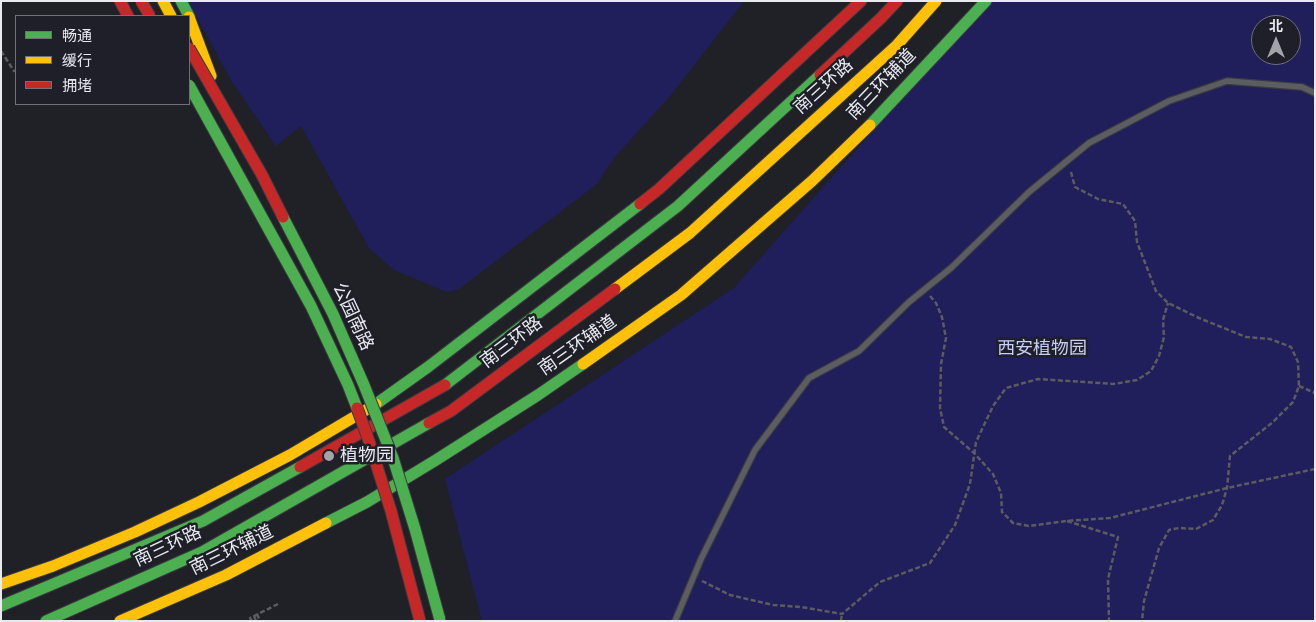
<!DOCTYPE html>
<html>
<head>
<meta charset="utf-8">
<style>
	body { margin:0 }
	#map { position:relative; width:1316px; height:622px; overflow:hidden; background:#202126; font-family:Roboto,"Noto Sans SC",sans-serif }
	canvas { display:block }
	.frame { position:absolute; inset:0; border:2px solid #e8eaf0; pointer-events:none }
	.legend { position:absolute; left:15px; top:15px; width:175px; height:90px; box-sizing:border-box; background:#1e1f28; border:1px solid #6f7078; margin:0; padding:6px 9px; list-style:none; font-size:15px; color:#e8eaf0 }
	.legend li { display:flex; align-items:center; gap:10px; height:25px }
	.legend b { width:25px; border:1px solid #6f7078 }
	.north { position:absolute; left:1251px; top:15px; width:50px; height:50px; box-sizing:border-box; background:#1e1f28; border:1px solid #6f7078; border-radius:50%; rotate:0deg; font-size:14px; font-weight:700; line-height:20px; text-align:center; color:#e8eaf0 }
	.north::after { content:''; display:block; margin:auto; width:18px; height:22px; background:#a2a4a9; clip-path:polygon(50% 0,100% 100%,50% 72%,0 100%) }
</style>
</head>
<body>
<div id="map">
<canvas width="1316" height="622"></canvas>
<div class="frame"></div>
<ul class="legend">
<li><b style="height:6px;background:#4caf50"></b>畅通</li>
<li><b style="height:6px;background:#ffc107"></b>缓行</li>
<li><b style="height:6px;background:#c62828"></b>拥堵</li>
</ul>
<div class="north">北</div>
</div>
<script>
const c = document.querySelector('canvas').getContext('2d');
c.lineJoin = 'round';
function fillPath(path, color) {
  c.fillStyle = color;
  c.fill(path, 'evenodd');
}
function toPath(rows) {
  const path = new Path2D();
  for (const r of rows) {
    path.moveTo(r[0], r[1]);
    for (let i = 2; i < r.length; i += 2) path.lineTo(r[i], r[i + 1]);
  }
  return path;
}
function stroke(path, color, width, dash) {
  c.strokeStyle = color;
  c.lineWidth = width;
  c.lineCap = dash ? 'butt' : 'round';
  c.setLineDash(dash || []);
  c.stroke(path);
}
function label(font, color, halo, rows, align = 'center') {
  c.font = font + ' Roboto,"Noto Sans SC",sans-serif';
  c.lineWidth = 5;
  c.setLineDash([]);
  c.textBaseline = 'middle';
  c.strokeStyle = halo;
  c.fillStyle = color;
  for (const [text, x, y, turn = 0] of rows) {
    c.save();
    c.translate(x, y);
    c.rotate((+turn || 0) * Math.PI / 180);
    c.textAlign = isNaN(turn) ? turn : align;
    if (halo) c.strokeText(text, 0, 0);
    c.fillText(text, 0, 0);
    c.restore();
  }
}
fillPath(toPath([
	[188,1,744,1,671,95,613,159,597,184,459,289,447,292,394,270,369,248,301,126,276,146,232,82],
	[988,1,1315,1,1315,621,482,621,445,479,734,288],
	[1261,25,1291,25,1291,55,1261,55]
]), '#201e5b');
const lane = toPath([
	[675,621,701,559,755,450,809,378,859,351,909,302,951,268,1029,192,1089,143,1169,101,1227,81,1302,87,1315,93]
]);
const fast = toPath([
	[181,1,189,16],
	[870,125,986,1],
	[445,385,678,206,820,75],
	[376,404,428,367,640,204],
	[326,523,367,502,436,460,538,395,583,364],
	[1,606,203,521,300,467],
	[46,621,202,552,429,423]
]);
const slow = toPath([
	[163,1,171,16],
	[189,17,211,76],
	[615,289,690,233,897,45,936,1],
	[583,364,681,295,812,181,870,125],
	[1,584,53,566,135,532,199,502,290,455,376,404],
	[120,621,226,575,326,523]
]);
const jam = toPath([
	[120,1,128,16],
	[820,75,881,18,897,1],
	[640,204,659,189,861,1],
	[429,423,451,411,615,289],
	[300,467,445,385]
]);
stroke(lane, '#3a3b40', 8);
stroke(fast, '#3a3b40', 13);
stroke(slow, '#3a3b40', 13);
stroke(jam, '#3a3b40', 13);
stroke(toPath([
	[1,51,14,71,16,70],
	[1071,172,1075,187,1098,199,1123,204,1135,221,1137,242,1156,291,1168,303,1199,318,1246,337,1270,339,1291,347,1298,362,1299,386,1293,402,1273,422,1230,456,1227,488,1222,505,1213,520,1196,529,1179,528,1169,530,1159,548,1144,601,1142,621],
	[930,296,936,303,942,317,946,338,941,364,940,408,944,427,974,453,993,474,1001,493,1002,512,1013,523,1029,526,1066,521,1110,518,1227,488,1315,469],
	[1299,386,1315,393],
	[1067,521,1118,537,1108,579,1109,621],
	[702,581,730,595,773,605,801,607,842,614,880,582,930,563,955,525,970,484,976,442,993,406,1006,388,1038,379,1114,384,1137,380,1151,371,1159,356,1164,337,1163,320,1168,303],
	[257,614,260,621],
	[254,616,256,621],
	[252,621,250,618,278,604],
	[841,621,842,614]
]), '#5c5c60', 2.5, [5, 2.5]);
stroke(lane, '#5c5d61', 5.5);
stroke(fast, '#4caf50', 11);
stroke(slow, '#ffc107', 11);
stroke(jam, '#c62828', 11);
const fastBridge = toPath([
	[189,85,311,306,348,385,357,408],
	[283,217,333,314,364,385,393,458,415,529,440,620]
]);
const jamBridge = toPath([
	[141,1,150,16],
	[189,48,262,175,283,217],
	[357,408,369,441,391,511,420,621]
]);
stroke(fastBridge, '#3a3b40', 13, []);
stroke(jamBridge, '#3a3b40', 13, []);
stroke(fastBridge, '#4caf50', 11);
stroke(jamBridge, '#c62828', 11);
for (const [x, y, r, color] of [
	[329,456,6,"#a2a4a9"]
]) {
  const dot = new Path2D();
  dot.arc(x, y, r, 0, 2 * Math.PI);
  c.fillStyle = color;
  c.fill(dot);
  stroke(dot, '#1e1f28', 2);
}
label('18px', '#e8eaf0', '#1e1f28', [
	["南三环辅道",882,85,-46],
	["南三环路",824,87,-42],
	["公园南路",352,317,65],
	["南三环路",512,343,-37],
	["南三环辅道",578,346,-35],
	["南三环路",168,547,-25],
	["南三环辅道",232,551,-26]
]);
label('18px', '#c7cef8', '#1e1f28', [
	["西安植物园",1042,349]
]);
label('18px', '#e8eaf0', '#1e1f28', [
	["植物园",340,456]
], 'left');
</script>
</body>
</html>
